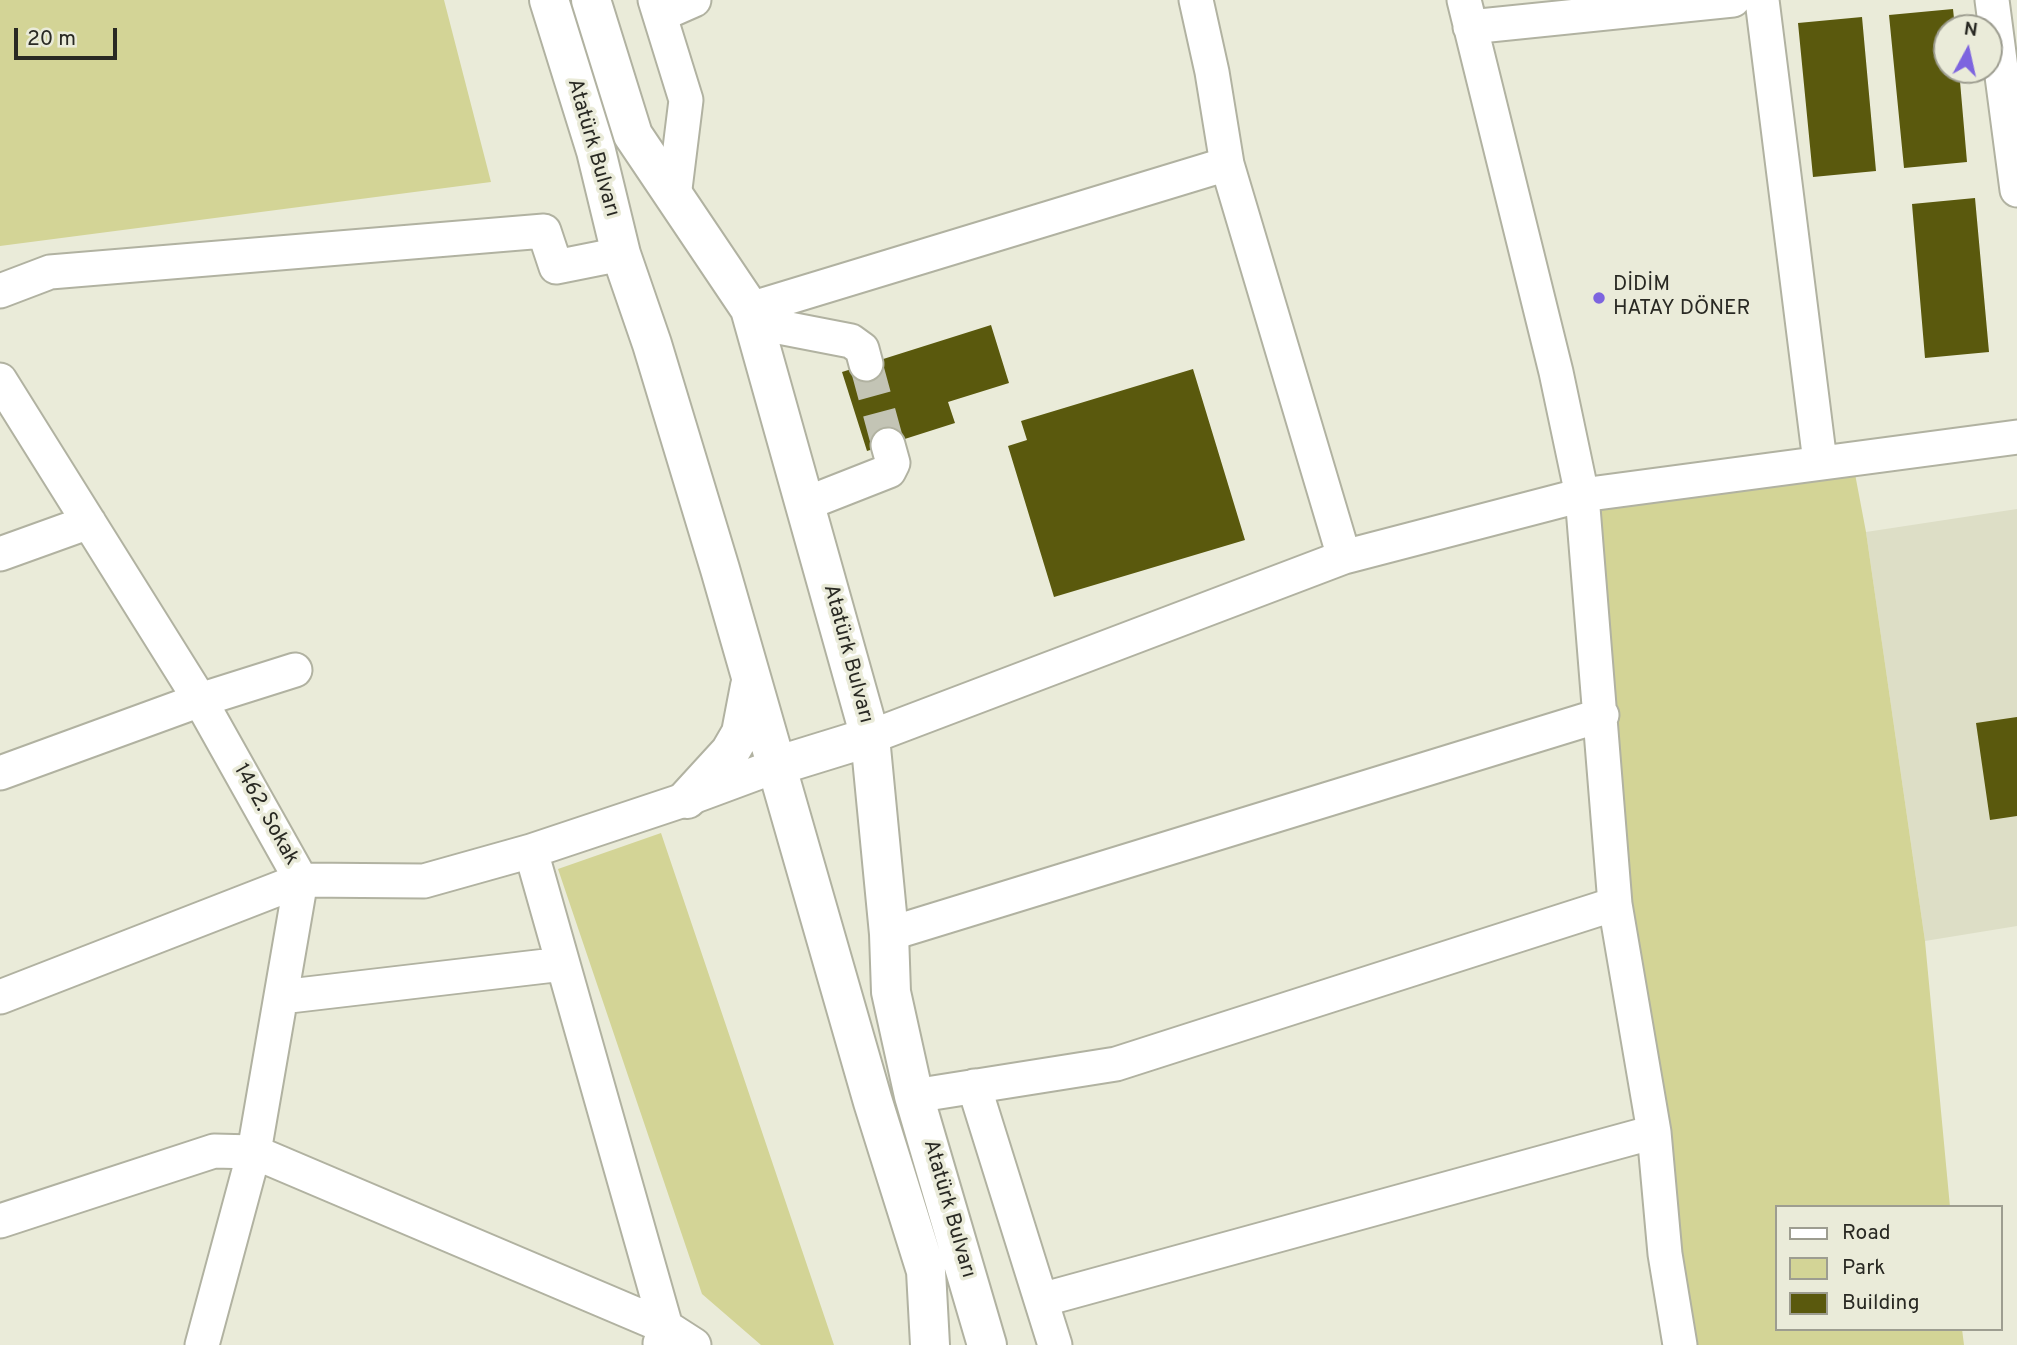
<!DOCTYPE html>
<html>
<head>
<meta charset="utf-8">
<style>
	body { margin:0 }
	#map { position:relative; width:2017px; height:1345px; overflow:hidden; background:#eaebd9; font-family:Overpass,sans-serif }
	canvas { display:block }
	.legend { position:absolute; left:1775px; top:1205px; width:228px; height:126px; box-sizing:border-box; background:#eaebd9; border:2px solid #9d9d90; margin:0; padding:9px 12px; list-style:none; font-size:21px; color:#292923 }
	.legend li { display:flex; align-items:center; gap:14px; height:35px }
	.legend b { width:35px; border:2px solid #9d9d90 }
	.north { position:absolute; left:1933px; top:14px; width:70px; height:70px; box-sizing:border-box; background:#eaebd9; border:2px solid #9d9d90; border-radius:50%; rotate:8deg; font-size:19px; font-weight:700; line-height:28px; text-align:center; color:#292923 }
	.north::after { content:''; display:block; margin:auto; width:24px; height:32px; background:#7d64df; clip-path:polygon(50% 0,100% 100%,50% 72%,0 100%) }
	.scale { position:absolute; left:14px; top:28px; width:103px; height:32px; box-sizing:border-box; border:4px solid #292923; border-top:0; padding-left:9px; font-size:21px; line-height:24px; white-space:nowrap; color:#292923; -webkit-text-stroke:5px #eaebd9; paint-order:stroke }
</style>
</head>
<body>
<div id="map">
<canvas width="2017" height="1345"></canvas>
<ul class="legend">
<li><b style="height:9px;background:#fff"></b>Road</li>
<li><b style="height:19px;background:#d3d496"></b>Park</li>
<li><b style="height:19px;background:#5a590d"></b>Building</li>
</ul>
<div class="north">N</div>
<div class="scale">20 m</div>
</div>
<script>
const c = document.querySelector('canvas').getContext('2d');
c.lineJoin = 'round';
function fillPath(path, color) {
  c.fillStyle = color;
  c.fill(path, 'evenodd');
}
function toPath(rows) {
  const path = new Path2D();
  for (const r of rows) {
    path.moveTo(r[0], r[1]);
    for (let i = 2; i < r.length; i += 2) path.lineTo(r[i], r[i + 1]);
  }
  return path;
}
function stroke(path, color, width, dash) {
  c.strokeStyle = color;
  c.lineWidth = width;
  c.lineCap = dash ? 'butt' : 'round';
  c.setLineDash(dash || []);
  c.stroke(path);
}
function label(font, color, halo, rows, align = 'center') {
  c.font = font + ' Overpass,sans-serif';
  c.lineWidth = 7;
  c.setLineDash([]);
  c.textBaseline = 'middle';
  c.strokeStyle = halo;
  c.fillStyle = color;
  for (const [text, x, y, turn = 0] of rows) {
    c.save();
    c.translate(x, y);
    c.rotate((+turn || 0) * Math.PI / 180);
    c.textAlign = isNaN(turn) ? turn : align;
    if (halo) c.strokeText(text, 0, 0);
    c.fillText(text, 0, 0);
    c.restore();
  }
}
fillPath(toPath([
	[2017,509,2017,926,1925,941,1866,532]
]), '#dddec6');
fillPath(toPath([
	[0,0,444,0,491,182,0,246],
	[1852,458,1866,532,1925,941,1950,1207,1777,1207,1777,1329,1962,1329,1964,1345,1688,1345,1582,495],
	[661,833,834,1345,761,1345,702,1294,558,869]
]), '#d3d496');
fillPath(toPath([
	[1953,9,1955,28,1947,28,1947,70,1959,70,1967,162,1904,168,1889,15],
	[1862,17,1876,171,1813,177,1798,23],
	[1975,198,1989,352,1925,358,1912,204],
	[991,325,1009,383,948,402,955,423,867,451,842,372],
	[1193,369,1245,540,1054,597,1008,446,1027,440,1021,421],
	[2017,717,2017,816,1990,820,1976,723]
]), '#5a590d');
stroke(toPath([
	[866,364,888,445]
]), '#c3c4b5', 33, [33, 17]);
const minor = toPath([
	[655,0,686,100,674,197],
	[1196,0,1212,72,1227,164,1344,557],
	[1464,0,1556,372,1582,495,1615,904,1654,1132,1665,1254,1680,1345],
	[1762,0,1820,462],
	[1992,0,2017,190],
	[660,15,694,0],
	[1470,27,1733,0],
	[0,291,50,272,544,231,556,267,621,254],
	[750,309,1227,164],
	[753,322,851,341,862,349,866,364],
	[0,380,200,700,301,880,254,1152,202,1345],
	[805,504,889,471,893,463,888,445],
	[0,554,89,522],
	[870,737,1344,557,1582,495,2017,437],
	[0,773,200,700,295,670],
	[531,851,666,1327,660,1343],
	[889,934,1602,715],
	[0,997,301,880,424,881,531,851,687,799,776,766],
	[281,997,563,964],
	[974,1086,1055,1345],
	[914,1096,1116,1064,1615,904],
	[0,1221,214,1151,254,1152,666,1327,694,1345],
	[1041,1300,1654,1132]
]);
const major = toPath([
	[549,0,596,151,621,254,652,344,720,569,873,1102,926,1271,930,1345],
	[591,0,633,135,750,309,870,737,889,934,891,992,914,1096,987,1345],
	[776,766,870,737],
	[687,799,730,752,741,733,750,686]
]);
stroke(minor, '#b1b2a1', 37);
stroke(major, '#b1b2a1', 42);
stroke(minor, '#fff', 33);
stroke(major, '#fff', 38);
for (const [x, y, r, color] of [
	[1599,298,7,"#7d64df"]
]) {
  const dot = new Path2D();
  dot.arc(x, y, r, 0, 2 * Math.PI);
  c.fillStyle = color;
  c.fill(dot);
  stroke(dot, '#eaebd9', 2.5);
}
label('21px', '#292923', '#eaebd9', [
	["Atatürk Bulvarı",592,148,74],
	["Atatürk Bulvarı",847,654,75],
	["1462. Sokak",265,815,61],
	["Atatürk Bulvarı",948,1209,74]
]);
label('21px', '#292923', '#eaebd9', [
	["DİDİM",1613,286],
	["HATAY DÖNER",1613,310]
], 'left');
</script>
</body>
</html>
